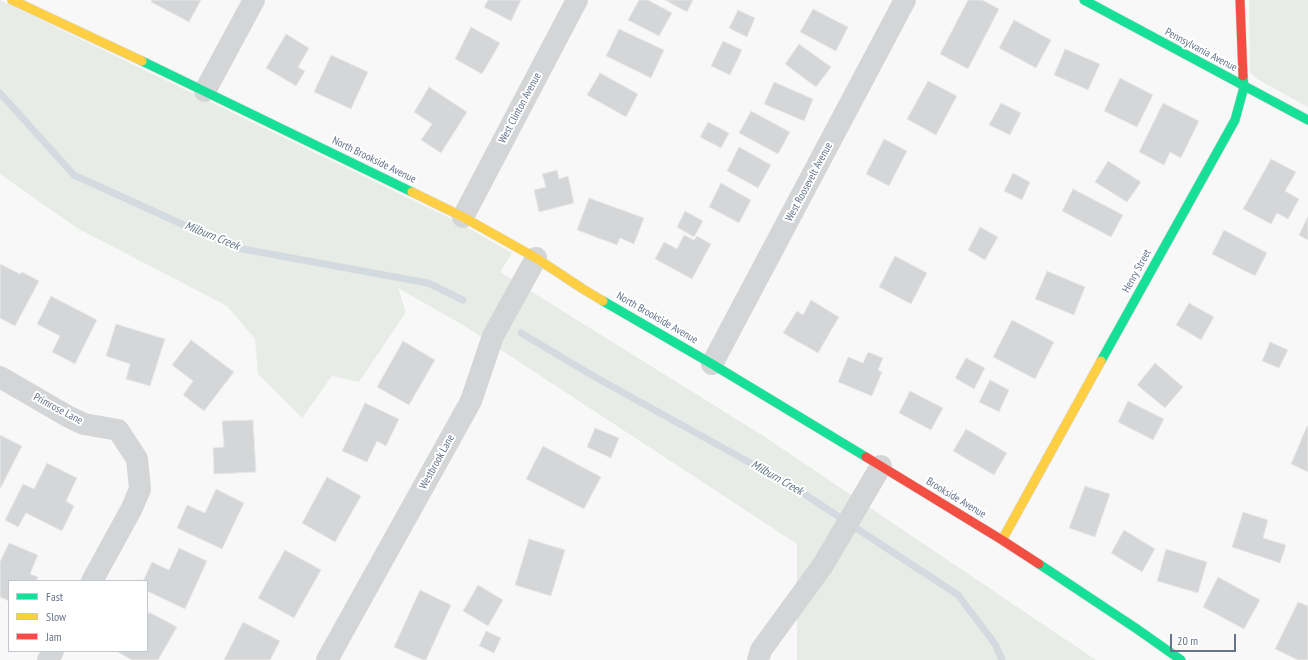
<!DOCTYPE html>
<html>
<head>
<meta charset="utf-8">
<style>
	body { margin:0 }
	#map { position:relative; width:1308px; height:660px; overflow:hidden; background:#f8f8f8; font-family:"PT Sans Narrow",sans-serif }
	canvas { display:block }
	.legend { position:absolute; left:8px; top:580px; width:140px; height:72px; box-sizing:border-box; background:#fff; border:1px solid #c1c7d1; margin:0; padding:5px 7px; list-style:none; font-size:12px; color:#65748b }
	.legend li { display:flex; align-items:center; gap:8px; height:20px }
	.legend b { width:20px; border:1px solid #c1c7d1 }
	.scale { position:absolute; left:1170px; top:634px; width:66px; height:18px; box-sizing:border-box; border:2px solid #65748b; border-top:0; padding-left:5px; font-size:12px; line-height:14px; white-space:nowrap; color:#65748b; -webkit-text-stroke:3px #fff; paint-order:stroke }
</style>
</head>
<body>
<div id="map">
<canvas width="1308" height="660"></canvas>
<ul class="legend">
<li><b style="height:5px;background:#16e098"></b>Fast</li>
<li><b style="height:5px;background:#ffcf43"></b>Slow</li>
<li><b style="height:5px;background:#f24e42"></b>Jam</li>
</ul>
<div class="scale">20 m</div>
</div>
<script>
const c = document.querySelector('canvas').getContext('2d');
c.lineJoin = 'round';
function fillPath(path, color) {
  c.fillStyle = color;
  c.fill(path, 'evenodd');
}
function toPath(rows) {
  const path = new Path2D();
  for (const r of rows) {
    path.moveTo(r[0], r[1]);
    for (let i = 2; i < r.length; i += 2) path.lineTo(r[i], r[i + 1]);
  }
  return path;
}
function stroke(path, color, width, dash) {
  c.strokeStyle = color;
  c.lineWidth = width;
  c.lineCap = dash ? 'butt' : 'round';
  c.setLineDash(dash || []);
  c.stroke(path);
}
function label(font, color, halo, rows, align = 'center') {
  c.font = font + ' "PT Sans Narrow",sans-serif';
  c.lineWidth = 4;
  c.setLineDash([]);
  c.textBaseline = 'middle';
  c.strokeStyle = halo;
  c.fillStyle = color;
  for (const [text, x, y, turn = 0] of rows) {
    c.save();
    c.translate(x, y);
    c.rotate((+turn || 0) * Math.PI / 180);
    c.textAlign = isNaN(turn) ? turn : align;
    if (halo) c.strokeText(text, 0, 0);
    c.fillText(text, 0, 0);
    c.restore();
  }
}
fillPath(toPath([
	[0,0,458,222,512,253,500,272,765,437,1096,660,797,660,797,544,463,325,398,288,406,312,359,382,332,376,302,418,258,374,255,339,227,306,77,228,0,174],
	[1249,0,1308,0,1308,107,1257,79,1250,72]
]), '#e7ece6');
stroke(toPath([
	[0,93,74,175,195,230,237,248,428,283,463,300],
	[521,333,595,377,792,486,958,595,995,644,1002,660]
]), '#d4dbe0', 7);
const building = toPath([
	[152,0,201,0,189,22,151,2,152,0],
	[488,0,521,0,511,21,484,7,488,0],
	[639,0,648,0,672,13,659,36,628,20,639,0],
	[665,0,693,0,687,12,665,0],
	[968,0,982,0,999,9,968,69,940,54,968,0],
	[813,9,848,27,836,51,800,32,813,9],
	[738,10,755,18,747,37,729,28,738,10],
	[1014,20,1051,40,1036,68,999,48,1014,20],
	[471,27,500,43,482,74,455,59,471,27],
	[619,29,664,50,651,78,606,56,619,29],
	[286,34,309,48,298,67,305,71,296,86,266,68,286,34],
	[723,41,742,50,730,75,711,66,723,41],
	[799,44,831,67,816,87,785,64,799,44],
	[1065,49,1100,64,1088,90,1054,75,1065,49],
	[331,55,368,72,351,109,314,92,331,55],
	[600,73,638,94,626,117,587,95,600,73],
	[1120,78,1153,95,1137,127,1104,111,1120,78],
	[928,81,957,96,936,135,907,119,928,81],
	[774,82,813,99,804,121,764,104,774,82],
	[429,87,467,112,441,153,421,140,432,124,414,112,429,87],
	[1001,103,1021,113,1010,135,989,125,1001,103],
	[1163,103,1199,121,1181,158,1170,152,1164,165,1139,152,1163,103],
	[751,111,790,132,778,154,739,133,751,111],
	[708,122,729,133,721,148,700,137,708,122],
	[884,139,907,151,889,186,866,174,884,139],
	[739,147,771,165,758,188,727,171,739,147],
	[1271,159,1296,172,1285,191,1299,199,1288,219,1277,213,1271,224,1243,209,1271,159],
	[1108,161,1141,182,1127,202,1095,182,1108,161],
	[557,170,559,179,568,176,574,203,539,212,534,190,546,187,542,174,557,170],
	[1013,173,1030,182,1022,200,1004,191,1013,173],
	[721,183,751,200,739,223,709,207,721,183],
	[1073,189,1123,215,1111,237,1062,211,1073,189],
	[589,198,644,218,634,244,620,238,617,245,577,230,589,198],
	[685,211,703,221,694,237,677,227,685,211],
	[1308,216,1308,240,1299,235,1308,216],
	[980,227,998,237,985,260,968,250,980,227],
	[1224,230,1267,253,1255,276,1212,254,1224,230],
	[684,235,694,240,697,236,711,244,692,279,655,259,664,242,677,249,684,235],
	[895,256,927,273,911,304,879,287,895,256],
	[0,264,20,274,22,272,39,281,15,326,0,318,0,264],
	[1047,271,1085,287,1074,315,1035,299,1047,271],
	[51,296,97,320,75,364,52,352,60,336,37,324,51,296],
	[811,300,839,317,818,353,783,333,797,311,803,315,811,300],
	[1189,303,1214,317,1201,340,1176,325,1189,303],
	[1012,320,1054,342,1035,379,993,357,1012,320],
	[116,324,165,339,150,386,126,379,130,364,106,356,116,324],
	[191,340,234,372,204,411,183,395,193,381,172,365,191,340],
	[403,341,435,360,409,405,377,387,403,341],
	[1270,342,1288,350,1279,368,1262,361,1270,342],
	[868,352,883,358,878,370,882,372,872,396,838,382,848,357,863,363,868,352],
	[966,358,985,368,974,389,955,378,966,358],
	[1155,363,1183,387,1165,408,1137,385,1155,363],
	[990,380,1009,390,999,412,979,402,990,380],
	[910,391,943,408,931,430,899,413,910,391],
	[1128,401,1164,419,1153,440,1118,422,1128,401],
	[365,403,399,419,386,446,377,441,367,462,342,451,365,403],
	[253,420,256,472,214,474,213,448,224,447,222,421,253,420],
	[1307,426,1308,427,1308,472,1291,464,1307,426],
	[595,428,619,438,611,458,587,447,595,428],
	[966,429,1007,453,994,475,953,451,966,429],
	[0,435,22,446,0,489,0,435],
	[543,446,601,477,584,509,526,479,543,446],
	[47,463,77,478,66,501,74,506,62,531,26,513,18,527,5,520,23,484,34,489,47,463],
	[327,477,361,496,335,542,302,523,327,477],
	[1085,486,1110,494,1095,537,1069,528,1085,486],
	[216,489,244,503,222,549,177,528,187,505,205,513,216,489],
	[1243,512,1268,520,1263,538,1286,545,1280,563,1232,547,1243,512],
	[1124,530,1155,549,1142,572,1111,553,1124,530],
	[529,539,565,550,551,596,515,585,529,539],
	[9,543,38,555,30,574,38,577,36,581,9,581,9,601,0,597,0,562,9,543],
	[179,548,207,561,185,609,147,591,147,581,143,581,152,562,169,570,179,548],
	[1166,549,1207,562,1198,593,1157,581,1166,549],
	[285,550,321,570,294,618,258,598,285,550],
	[1218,577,1260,600,1244,629,1203,607,1218,577],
	[478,585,503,600,488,626,463,611,478,585],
	[420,590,451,605,426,660,423,660,394,647,420,590],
	[1298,602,1308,606,1308,660,1298,660,1275,649,1298,602],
	[149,612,177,627,158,660,132,660,116,651,147,651,147,616,149,612],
	[243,622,280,641,270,660,224,660,243,622],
	[486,631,501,638,494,653,479,646,486,631]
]);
fillPath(building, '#d5d6d8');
stroke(building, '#e8e8e8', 1);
const fast = toPath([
	[1084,0,1308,120],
	[142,61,412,192],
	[603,301,712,364,866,457],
	[1101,361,1235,120,1244,87,1243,76],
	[1039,564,1137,629,1181,660]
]);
const slow = toPath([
	[12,0,142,61],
	[412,192,463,217,536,258,583,289,603,301],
	[1002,540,1101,361]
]);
const jam = toPath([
	[1240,0,1243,76],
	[866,457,1002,540,1039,564]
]);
stroke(fast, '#d4d6d8', 10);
stroke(slow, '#d4d6d8', 10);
stroke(jam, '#d4d6d8', 10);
stroke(toPath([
	[205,91,254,0],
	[463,217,577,0],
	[712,364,905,0],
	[0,377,69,417,84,424,118,430,137,459,140,489,132,508,92,581],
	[48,660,53,651],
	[327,660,471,401,493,336,536,258],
	[758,660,761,650,823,565,881,466]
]), '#d4d5d6', 22);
stroke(fast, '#16e098', 9);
stroke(slow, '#ffcf43', 9);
stroke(jam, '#f24e42', 9);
label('11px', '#65748b', '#fff', [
	["Pennsylvania Avenue",1201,50,28],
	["West Clinton Avenue",520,108,-62],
	["North Brookside Avenue",374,160,26],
	["West Roosevelt Avenue",809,182,-62],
	["Henry Street",1137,271,-61],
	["North Brookside Avenue",657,318,30],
	["Primrose Lane",58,409,28],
	["Westbrook Lane",437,462,-61],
	["Brookside Avenue",956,498,31]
]);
label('italic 12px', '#617686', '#fff', [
	["Milburn Creek",212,236,22],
	["Milburn Creek",777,478,30]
]);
</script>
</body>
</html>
